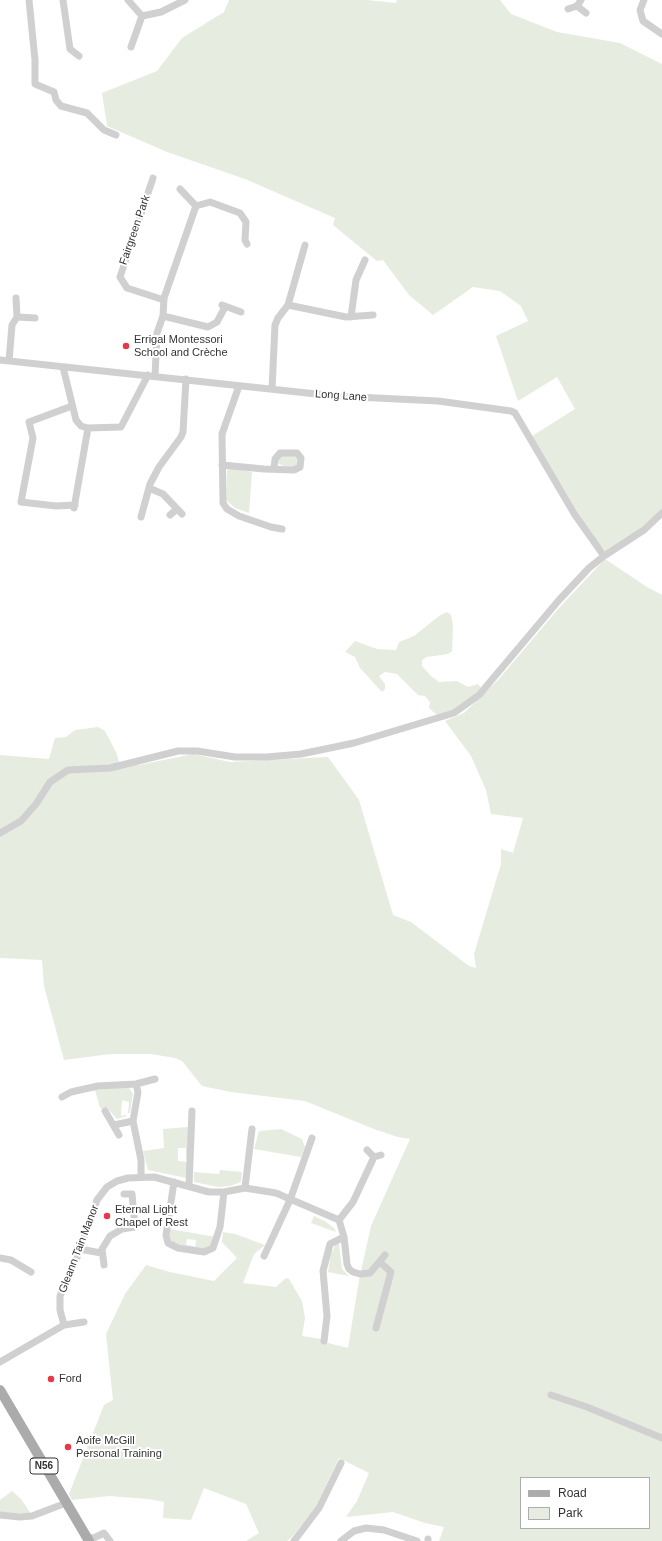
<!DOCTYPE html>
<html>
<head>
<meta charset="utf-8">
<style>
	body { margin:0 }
	#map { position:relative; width:662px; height:1541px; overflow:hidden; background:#fff; font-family:Arial,sans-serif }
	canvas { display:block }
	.legend { position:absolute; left:520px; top:1477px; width:130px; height:52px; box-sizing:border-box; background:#fff; border:1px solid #adadad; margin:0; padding:5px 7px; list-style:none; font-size:12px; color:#333 }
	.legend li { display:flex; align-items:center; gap:8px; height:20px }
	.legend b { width:20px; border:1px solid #adadad }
</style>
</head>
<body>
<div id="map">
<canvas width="662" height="1541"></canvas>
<ul class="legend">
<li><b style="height:5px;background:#ababab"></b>Road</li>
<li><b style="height:11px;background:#e6ecdf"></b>Park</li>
</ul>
</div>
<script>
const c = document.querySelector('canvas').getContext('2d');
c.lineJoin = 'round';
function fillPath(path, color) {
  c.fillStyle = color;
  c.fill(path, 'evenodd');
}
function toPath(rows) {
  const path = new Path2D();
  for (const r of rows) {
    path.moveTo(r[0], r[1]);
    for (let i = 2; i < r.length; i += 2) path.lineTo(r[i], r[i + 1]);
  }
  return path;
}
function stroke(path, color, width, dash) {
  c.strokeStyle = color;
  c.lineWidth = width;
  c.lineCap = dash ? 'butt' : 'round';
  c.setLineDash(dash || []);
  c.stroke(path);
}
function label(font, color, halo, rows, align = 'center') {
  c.font = font + ' Arial,sans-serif';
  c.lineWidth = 4;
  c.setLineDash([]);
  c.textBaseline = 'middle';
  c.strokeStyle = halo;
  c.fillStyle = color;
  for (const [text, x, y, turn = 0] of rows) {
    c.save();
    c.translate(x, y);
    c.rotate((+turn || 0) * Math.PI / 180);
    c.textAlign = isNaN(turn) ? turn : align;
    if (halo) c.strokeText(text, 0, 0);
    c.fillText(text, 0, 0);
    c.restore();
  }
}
fillPath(toPath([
	[229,0,367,0,396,3,397,0,500,0,511,14,557,32,620,43,662,64,662,509,641,529,606,551,593,538,532,436,575,409,557,377,518,401,496,336,528,321,521,306,500,291,473,287,433,315,409,295,383,260,377,261,333,225,335,218,245,179,167,152,107,126,102,93,157,71,182,38,224,12],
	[293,455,297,458,297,464,294,467,283,466,278,463,279,456],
	[231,468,252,472,249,513,235,508,226,500,227,470],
	[605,559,647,587,662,595,662,1541,439,1541,444,1527,425,1523,393,1512,346,1517,357,1501,369,1473,339,1458,315,1508,292,1537,287,1541,246,1541,259,1533,246,1504,204,1488,191,1520,163,1518,164,1502,149,1499,109,1496,72,1500,69,1494,104,1405,113,1400,106,1334,125,1294,146,1265,170,1272,214,1281,237,1258,222,1242,223,1232,235,1234,265,1245,254,1254,243,1283,276,1287,286,1278,289,1279,302,1301,305,1318,302,1336,321,1339,324,1342,348,1348,359,1280,371,1226,410,1139,398,1137,374,1129,305,1101,231,1092,202,1086,182,1061,175,1058,151,1054,110,1054,64,1060,44,986,42,960,0,958,0,755,49,759,55,738,66,737,75,730,98,727,105,731,116,752,120,765,139,765,193,754,230,762,328,757,359,800,393,915,411,922,469,966,476,968,474,954,501,864,501,849,513,853,523,818,491,814,486,790,471,756,445,721,464,713,499,679,559,608],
	[521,1478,649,1478,649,1528,521,1528],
	[447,612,451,615,453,626,452,651,448,654,427,657,422,660,422,666,431,676,439,682,457,681,468,687,478,684,481,688,465,704,451,712,438,716,429,708,430,702,425,696,418,695,397,674,385,672,379,676,385,684,385,689,382,692,360,668,355,657,345,652,355,641,377,649,396,650,399,642,414,636,439,616],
	[124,1087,129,1088,133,1094,130,1113,128,1113,129,1102,122,1100,121,1116,126,1115,127,1116,117,1119,108,1109,100,1108,95,1090],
	[188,1127,188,1158,186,1158,186,1148,178,1148,178,1161,188,1162,186,1178,148,1170,143,1151,164,1148,163,1129],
	[281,1129,302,1139,305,1147,301,1157,254,1149,259,1131],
	[220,1170,242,1172,241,1182,230,1186,218,1187,194,1182,194,1172,219,1174],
	[314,1216,326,1222,334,1228,336,1232,311,1223],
	[170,1229,216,1237,215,1241,207,1249,195,1248,196,1240,187,1239,186,1245,194,1246,193,1248,174,1243,169,1237],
	[336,1244,339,1244,342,1269,349,1276,328,1272,331,1254],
	[12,1491,21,1499,31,1514,0,1512,0,1500]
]), '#e6ecdf');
stroke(toPath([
	[29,0,35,60,35,84,54,92,56,100,61,106,87,113,104,130,116,135],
	[63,0,70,49,79,56],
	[128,0,142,16,161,12,185,0],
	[644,0,640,10,643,21,662,34],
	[577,6,586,13],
	[568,9,577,6,581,0],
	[131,47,142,16],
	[153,178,120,277,127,288,164,300],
	[180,189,196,206],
	[305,245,288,305,346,317,373,315],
	[222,305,241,312],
	[163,316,208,327,217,322,225,307],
	[17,317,35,318],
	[351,317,356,280,365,260],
	[0,360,335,396,438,401,511,411,515,413,575,515,604,556],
	[9,361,12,325,17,317,16,298],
	[63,367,76,420,81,426,88,428,121,427,148,375],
	[155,376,157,333,163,316,164,298,196,206,210,202,240,213,246,222,245,240,247,244],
	[239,386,222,434,223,503,227,509,239,516,271,527,282,529],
	[272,389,275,325,278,318,288,305],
	[72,406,29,422,33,438,21,502,56,506,75,505],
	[222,465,264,469,294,470,300,467,301,458,297,453,280,453,275,459,274,469],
	[149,488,163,494,182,514],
	[74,508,88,428],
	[170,515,177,509],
	[141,517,150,484,159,467,181,437,183,432,186,379],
	[0,833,21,821,36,804,50,782,68,770,110,768,178,751,197,751,235,757,267,757,301,754,354,743,454,713,479,695,559,600,589,568,604,556,644,530,662,513],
	[136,1084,138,1092,133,1121,141,1160,141,1176],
	[62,1097,71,1092,98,1086,136,1084,155,1079],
	[105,1111,119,1135],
	[114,1125,133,1121],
	[367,1150,374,1157],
	[174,1182,166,1235,168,1243,178,1248,204,1252,213,1248,220,1227,224,1192],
	[189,1186,192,1111],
	[245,1188,252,1129],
	[339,1220,353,1202,374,1157,381,1155],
	[80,1249,101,1253],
	[264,1256,290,1200,312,1138],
	[0,1258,11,1260,31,1272],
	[104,1265,102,1249,110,1236,122,1229,135,1227,132,1194,124,1194],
	[64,1325,60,1310,60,1296,75,1263,97,1200,107,1187,117,1181,128,1178,154,1177,209,1192,224,1192,245,1188,276,1193,339,1220,344,1237,347,1264,349,1269,353,1272,360,1274,370,1273,385,1255],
	[376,1328,391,1272,381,1263],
	[324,1341,327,1316,323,1271,330,1244,344,1237],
	[0,1362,64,1325,84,1322],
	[551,1395,587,1407,662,1438],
	[0,1515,20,1517,32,1516,66,1503],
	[86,1537,94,1538,104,1533,110,1541],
	[294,1541,319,1508,341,1463],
	[341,1541,354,1531,366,1528,384,1530,417,1541],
	[428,1541,428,1539]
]), '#d0d0d0', 7);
stroke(toPath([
	[0,1390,89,1541]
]), '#ababab', 10);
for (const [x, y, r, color] of [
	[126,346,4,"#e63946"],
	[107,1216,4,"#e63946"],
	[51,1379,4,"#e63946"],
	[68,1447,4,"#e63946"]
]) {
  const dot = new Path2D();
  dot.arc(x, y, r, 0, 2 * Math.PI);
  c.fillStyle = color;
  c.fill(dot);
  stroke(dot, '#fff', 1.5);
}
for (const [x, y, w] of [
	[44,1466,28]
]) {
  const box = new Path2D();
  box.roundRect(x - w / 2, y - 8, w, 16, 3);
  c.fillStyle = '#fff';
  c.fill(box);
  stroke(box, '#333', 1);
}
label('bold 10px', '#333', null, [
	["N56",44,1466]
]);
label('11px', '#333', '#fff', [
	["Fairgreen Park",135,230,-71],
	["Long Lane",341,396,4],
	["Gleann Tain Manor",79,1249,-69]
]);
label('11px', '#333', '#fff', [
	["Errigal Montessori",134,340],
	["School and Crèche",134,353],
	["Eternal Light",115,1210],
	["Chapel of Rest",115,1223],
	["Ford",59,1379],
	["Aoife McGill",76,1441],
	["Personal Training",76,1454]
], 'left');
</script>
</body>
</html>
